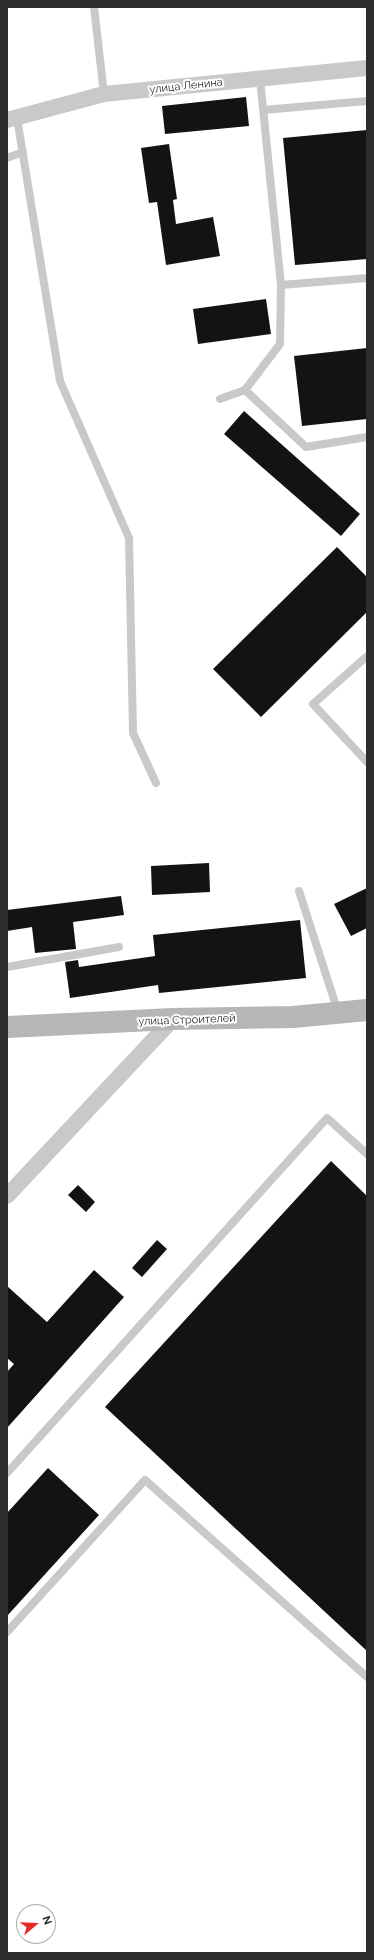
<!DOCTYPE html>
<html>
<head>
<meta charset="utf-8">
<style>
	body { margin:0 }
	#map { position:relative; width:374px; height:1960px; overflow:hidden; background:#fff; font-family:Raleway,sans-serif }
	canvas { display:block }
	.frame { position:absolute; inset:0; border:8px solid #2c2c2c; pointer-events:none }
	.north { position:absolute; left:16px; top:1904px; width:40px; height:40px; box-sizing:border-box; background:#fff; border:1px solid #ababab; border-radius:50%; rotate:71deg; font-size:11px; font-weight:700; line-height:16px; text-align:center; color:#2c2c2c }
	.north::after { content:''; display:block; margin:auto; width:14px; height:18px; background:#e92928; clip-path:polygon(50% 0,100% 100%,50% 72%,0 100%) }
</style>
</head>
<body>
<div id="map">
<canvas width="374" height="1960"></canvas>
<div class="frame"></div>
<div class="north">N</div>
</div>
<script>
const c = document.querySelector('canvas').getContext('2d');
c.lineJoin = 'round';
function fillPath(path, color) {
  c.fillStyle = color;
  c.fill(path, 'evenodd');
}
function toPath(rows) {
  const path = new Path2D();
  for (const r of rows) {
    path.moveTo(r[0], r[1]);
    for (let i = 2; i < r.length; i += 2) path.lineTo(r[i], r[i + 1]);
  }
  return path;
}
function stroke(path, color, width, dash) {
  c.strokeStyle = color;
  c.lineWidth = width;
  c.lineCap = dash ? 'butt' : 'round';
  c.setLineDash(dash || []);
  c.stroke(path);
}
function label(font, color, halo, rows, align = 'center') {
  c.font = font + ' Raleway,sans-serif';
  c.lineWidth = 4;
  c.setLineDash([]);
  c.textBaseline = 'middle';
  c.strokeStyle = halo;
  c.fillStyle = color;
  for (const [text, x, y, turn = 0] of rows) {
    c.save();
    c.translate(x, y);
    c.rotate((+turn || 0) * Math.PI / 180);
    c.textAlign = isNaN(turn) ? turn : align;
    if (halo) c.strokeText(text, 0, 0);
    c.fillText(text, 0, 0);
    c.restore();
  }
}
fillPath(toPath([
	[246,97,249,126,165,134,162,106],
	[367,130,367,259,295,265,283,138],
	[169,144,177,199,173,200,176,224,213,217,220,256,166,265,157,202,149,203,141,148],
	[266,299,271,334,198,344,193,309],
	[367,348,367,419,302,426,294,356],
	[244,411,360,514,341,536,224,434],
	[337,547,367,577,367,612,261,717,213,669],
	[209,863,210,892,152,895,151,866],
	[367,888,367,928,351,936,334,904],
	[121,896,124,915,73,922,76,949,35,953,32,927,7,931,7,910],
	[300,920,306,978,159,993,158,985,70,998,65,962,78,960,79,967,155,956,153,935],
	[331,1161,367,1196,367,1651,105,1407],
	[78,1185,95,1202,86,1212,68,1195],
	[157,1240,167,1249,142,1277,132,1268],
	[94,1270,124,1297,7,1428,7,1372,14,1364,7,1358,7,1286,47,1322],
	[48,1468,99,1515,7,1616,7,1513]
]), '#131313');
stroke(toPath([
	[94,7,104,94],
	[263,110,367,101],
	[17,118,60,381,129,538,133,733,156,783],
	[7,158,23,152],
	[281,285,367,278],
	[245,390,306,447,367,437],
	[220,399,245,390,280,344,281,285,260,79],
	[366,657,313,704,367,762],
	[299,891,338,1012],
	[7,967,119,947],
	[7,1473,327,1118,367,1154],
	[7,1632,145,1480,367,1677]
]), '#c9c9c9', 8);
stroke(toPath([
	[7,120,104,94,367,68],
	[7,1196,173,1019]
]), '#c9c9c9', 16);
stroke(toPath([
	[7,1027,173,1019,293,1017,367,1010]
]), '#b6b6b6', 22);
label('11px', '#2c2c2c', '#fff', [
	["улица Ленина",186,86,-6],
	["улица Строителей",187,1020,-2]
]);
</script>
</body>
</html>
